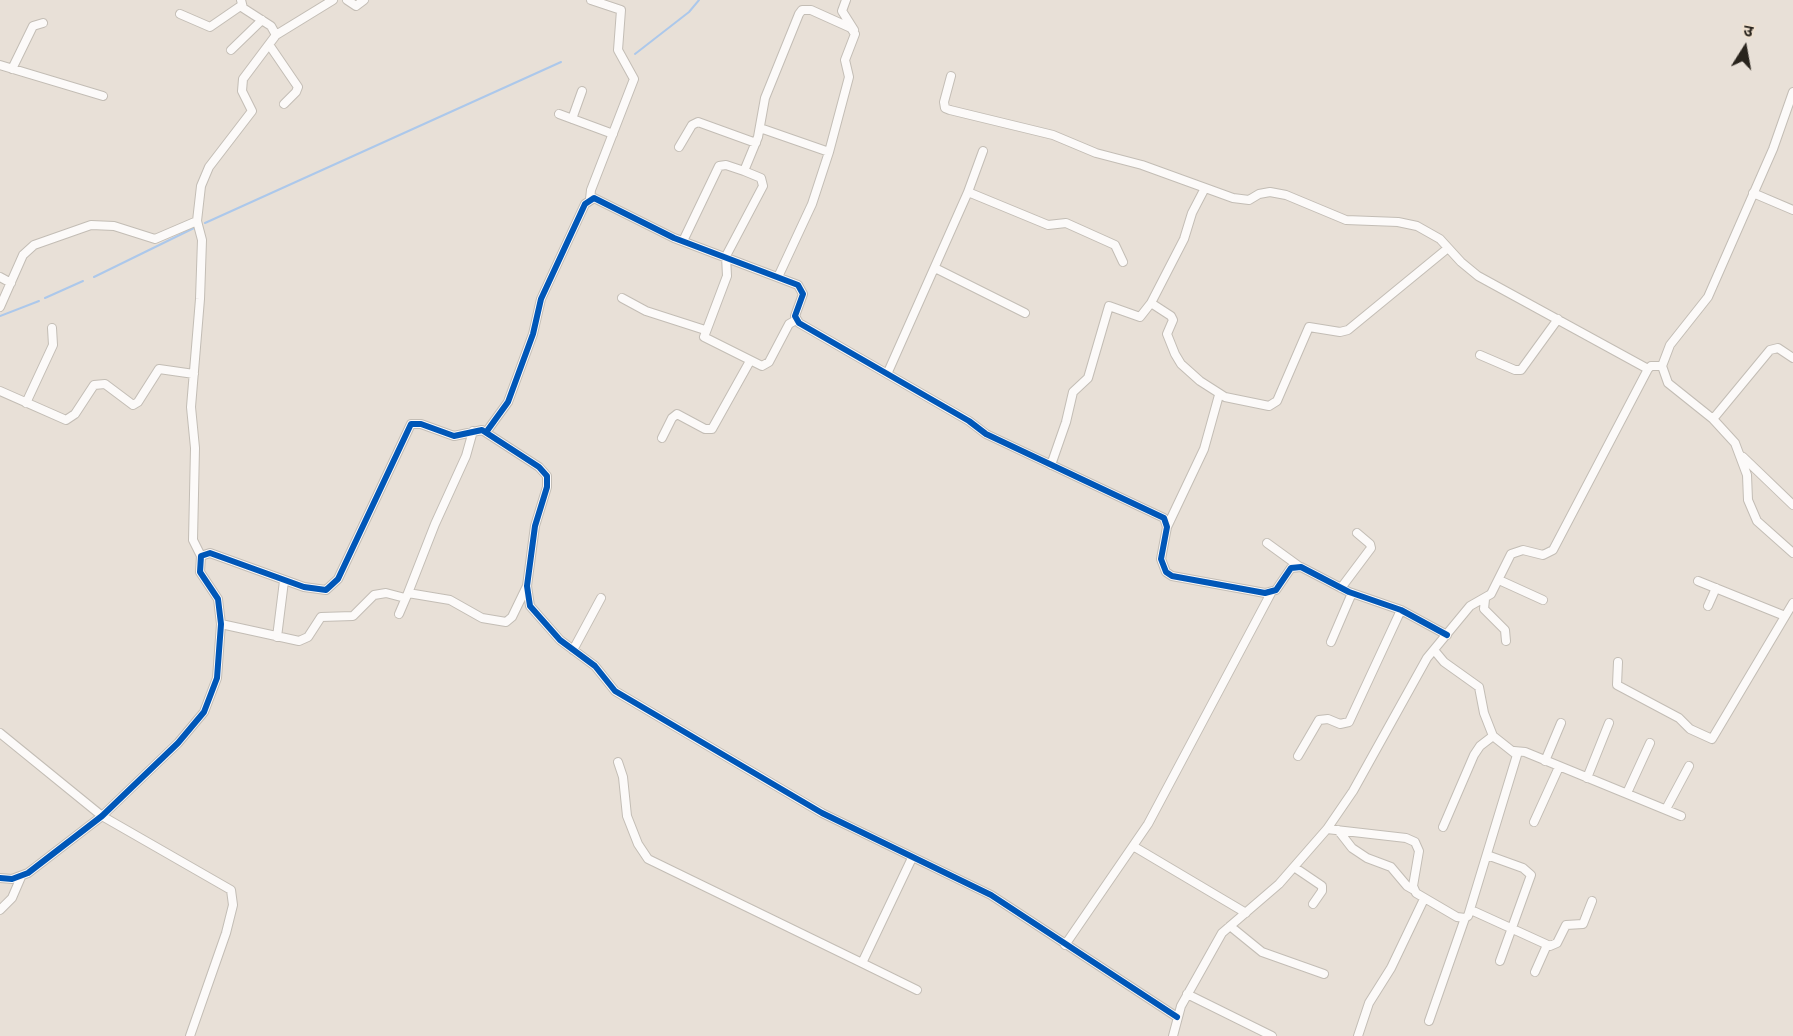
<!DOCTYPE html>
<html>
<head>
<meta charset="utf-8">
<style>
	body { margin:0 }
	#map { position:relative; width:1793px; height:1036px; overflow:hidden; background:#e8e0d7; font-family:"Titillium Web","Noto Sans Devanagari",sans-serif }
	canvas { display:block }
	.north { position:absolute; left:1715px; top:18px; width:60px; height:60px; -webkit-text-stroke:4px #efe1d0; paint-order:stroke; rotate:11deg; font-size:16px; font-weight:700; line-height:24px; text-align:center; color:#29241d }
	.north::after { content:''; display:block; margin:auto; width:21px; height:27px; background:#29241d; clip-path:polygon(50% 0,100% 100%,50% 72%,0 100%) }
</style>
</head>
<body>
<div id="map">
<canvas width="1793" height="1036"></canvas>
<div class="north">उ</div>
</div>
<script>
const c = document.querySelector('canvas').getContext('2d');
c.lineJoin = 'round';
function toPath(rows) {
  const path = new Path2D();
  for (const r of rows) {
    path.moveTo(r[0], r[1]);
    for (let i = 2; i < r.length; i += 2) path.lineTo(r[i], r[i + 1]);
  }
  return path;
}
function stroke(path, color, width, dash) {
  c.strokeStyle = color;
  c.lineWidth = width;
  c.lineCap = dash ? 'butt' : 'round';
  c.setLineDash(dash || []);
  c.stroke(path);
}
stroke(toPath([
	[635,54,689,12,699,0],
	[205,223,561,62],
	[94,277,194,228],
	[45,298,83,281],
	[0,316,39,301]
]), '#acc8eb', 2);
const minor = toPath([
	[347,0,356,6,364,0],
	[846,0,842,11,854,30],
	[180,14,210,27,242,5],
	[276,35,333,0],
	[270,46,298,87,296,92,284,104],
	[231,50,262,20],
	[0,65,103,96],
	[12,69,33,26,43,23],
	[951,76,944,102,945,108,950,110,1053,135,1096,153,1142,165,1233,198,1249,200,1259,194,1270,192,1286,195,1346,220,1398,222,1417,226,1440,239,1461,262,1478,276,1648,369],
	[1793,92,1773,149,1708,297,1670,345,1662,366,1668,383,1713,419,1735,443,1747,475,1748,500,1757,521,1793,553],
	[559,114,613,134],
	[572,119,582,91],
	[760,128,829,152],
	[679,147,692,125,698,122,756,143],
	[744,171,761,178,763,186,726,256,727,276,704,337,762,366,769,362,789,324,796,320],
	[968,192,983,151],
	[1753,193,1793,210],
	[590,199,591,190,634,79,618,50,621,10,591,0],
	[197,221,202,240,200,299,191,407,195,448,193,540,201,556],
	[683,241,719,166,726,165,744,171,758,137,765,98,799,14,802,10,811,10,851,28,855,34,845,60,849,77,829,152,812,204,778,277],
	[935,268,1025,313],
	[0,277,11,283],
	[622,298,646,311,705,330],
	[1151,303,1184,239,1192,213,1205,188],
	[0,307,23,255,34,245,91,225,114,226,155,239,197,221,201,186,209,167,252,111,242,91,243,79,276,35,271,26,243,8,241,0],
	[1480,355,1515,370,1521,370,1558,319],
	[888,372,968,192,1048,225,1066,223,1115,245,1123,262],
	[0,391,66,420,75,414,94,385,105,384,133,405,138,402,159,369,194,374],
	[26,403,53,345,52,328],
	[1713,419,1770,350,1778,348,1793,358],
	[487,431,508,402,533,334,541,299,585,204,594,198,674,238,798,285,803,294,795,316,799,323,969,421,986,434,1164,518,1167,527,1161,559,1166,572,1172,576,1265,593,1276,590,1291,568,1301,567,1349,592,1401,610,1447,635],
	[662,438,672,418,677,414,705,429,712,429,750,361],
	[1743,457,1793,505],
	[1051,465,1066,422,1073,392,1088,378,1109,306,1140,317,1151,303,1171,316,1173,320,1167,334,1175,354,1181,364,1200,381,1225,397,1269,406,1277,401,1309,327,1340,332,1348,330,1448,248],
	[1167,527,1204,449,1219,395],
	[1267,543,1300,567],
	[1499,580,1543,600],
	[1698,581,1785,616],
	[1341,588,1371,548,1370,544,1357,533],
	[408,593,435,524,466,456,473,431],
	[1485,599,1484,609,1505,630,1506,641],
	[1708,606,1716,588],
	[399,614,408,593,450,600,482,618,506,622,512,617,527,586],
	[221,624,299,641,308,637,321,617,353,616,374,595,386,593,405,598],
	[277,637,284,581],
	[1331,642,1352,593],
	[573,650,601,598],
	[1618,662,1617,685,1679,718,1690,729,1712,739,1793,603],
	[0,733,102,816,231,890,233,905,226,933,190,1036],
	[1514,751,1525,752,1681,816],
	[1298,756,1319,720,1328,719,1340,724,1349,722,1401,610],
	[1545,761,1561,723],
	[618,762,623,777,627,816,638,844,648,859,862,963],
	[1587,778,1609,723],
	[1627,793,1650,743],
	[1666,809,1689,766],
	[1534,822,1559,767],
	[1443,827,1474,755,1480,746,1493,736],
	[1327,829,1406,838,1415,842,1419,851,1413,886,1416,893,1457,917,1465,918,1468,916,1517,755,1493,736,1484,713,1479,687,1444,662,1434,650],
	[1338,830,1352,848,1367,858,1391,867,1407,886,1414,890],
	[1133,846,1246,913],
	[1487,855,1523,868,1531,875,1500,961],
	[912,858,862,963,917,990],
	[1294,867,1322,886,1322,891,1313,904],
	[0,878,12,879,28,873,102,816,178,743,204,712,217,678,221,624,218,599,200,572,201,556,210,553,304,587,326,590,338,579,411,424,421,424,454,436,482,430,539,467,547,476,547,487,535,526,527,586,530,606,560,640,595,666,615,691,822,813,991,895,1177,1017],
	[0,910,12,898,21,877],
	[1471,910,1550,946,1557,943,1566,925,1583,924,1592,901],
	[1230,926,1262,952,1324,974],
	[1065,945,1148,824,1271,593],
	[1535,972,1547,945],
	[1187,994,1272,1036],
	[1429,1021,1465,918],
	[1173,1036,1181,1006,1222,933,1279,884,1327,829,1353,791,1427,658,1470,606,1491,594,1511,554,1523,550,1543,555,1553,550,1648,369,1651,366,1662,366],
	[1358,1036,1369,1003,1391,968,1424,899]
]);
stroke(minor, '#c3bdb5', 10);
stroke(minor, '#fcfaf9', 8);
stroke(toPath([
	[487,431,508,402,533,334,541,299,585,204,594,198,674,238,798,285,803,294,795,316,799,323,969,421,986,434,1164,518,1167,527,1161,559,1166,572,1172,576,1265,593,1276,590,1291,568,1301,567,1349,592,1401,610,1447,635],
	[0,878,12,879,28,873,102,816,178,743,204,712,217,678,221,624,218,599,200,572,201,556,210,553,304,587,326,590,338,579,411,424,421,424,454,436,482,430,539,467,547,476,547,487,535,526,527,586,530,606,560,640,595,666,615,691,822,813,991,895,1177,1017]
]), '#0057b8', 6);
</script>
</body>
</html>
